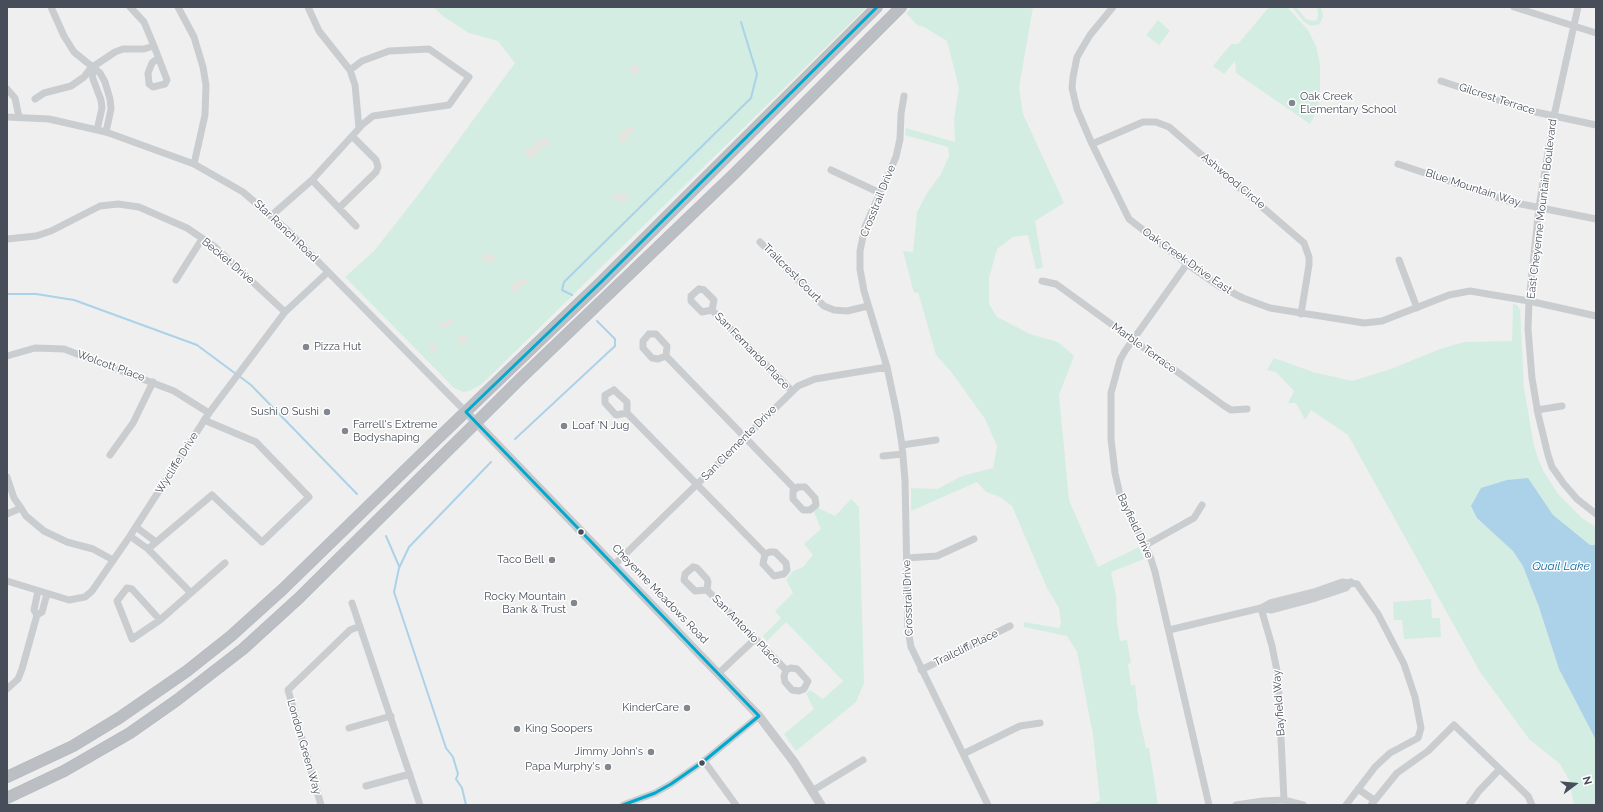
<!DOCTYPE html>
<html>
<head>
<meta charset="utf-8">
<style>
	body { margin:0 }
	#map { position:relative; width:1603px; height:812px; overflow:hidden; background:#efefef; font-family:Raleway,sans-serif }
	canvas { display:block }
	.frame { position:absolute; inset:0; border:8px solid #474e5a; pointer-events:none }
	.north { position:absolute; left:1555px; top:764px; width:40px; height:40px; -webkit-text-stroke:3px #fff; paint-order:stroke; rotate:74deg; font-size:11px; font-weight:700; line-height:16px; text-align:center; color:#474e5a }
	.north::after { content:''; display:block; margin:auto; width:14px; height:18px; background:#474e5a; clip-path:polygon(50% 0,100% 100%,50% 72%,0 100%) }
</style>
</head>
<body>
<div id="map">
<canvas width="1603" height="812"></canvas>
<div class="frame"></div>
<div class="north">N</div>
</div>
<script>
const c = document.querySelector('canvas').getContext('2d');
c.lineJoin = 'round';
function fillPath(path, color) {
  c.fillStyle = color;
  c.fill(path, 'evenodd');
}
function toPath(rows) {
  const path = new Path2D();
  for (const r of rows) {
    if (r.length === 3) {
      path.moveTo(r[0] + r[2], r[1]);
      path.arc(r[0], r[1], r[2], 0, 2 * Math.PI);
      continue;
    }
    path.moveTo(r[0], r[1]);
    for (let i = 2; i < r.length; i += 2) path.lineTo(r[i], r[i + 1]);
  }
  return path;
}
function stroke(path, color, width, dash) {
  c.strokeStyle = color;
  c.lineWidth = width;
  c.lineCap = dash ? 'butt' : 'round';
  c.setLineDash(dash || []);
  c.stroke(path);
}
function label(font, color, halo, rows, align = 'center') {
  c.font = font + ' Raleway,sans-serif';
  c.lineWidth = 3;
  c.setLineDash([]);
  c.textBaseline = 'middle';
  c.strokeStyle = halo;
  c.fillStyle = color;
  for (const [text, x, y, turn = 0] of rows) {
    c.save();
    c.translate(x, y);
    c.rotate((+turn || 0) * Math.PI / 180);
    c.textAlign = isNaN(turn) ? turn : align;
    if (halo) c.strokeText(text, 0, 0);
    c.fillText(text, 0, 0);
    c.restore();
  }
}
fillPath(toPath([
	[433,7,867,7,482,384,469,391,463,392,454,388,345,277,374,251,418,195,515,63,498,41,469,33,444,17],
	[912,7,1033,7,1019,88,1023,114,1064,203,1035,221,1043,268,1036,269,1028,235,1013,237,997,249,989,278,989,304,997,317,1030,334,1058,342,1074,356,1059,395,1069,500,1098,567,1139,547,1144,559,1111,572,1116,595,1117,622,1120,641,1127,640,1131,663,1128,664,1131,685,1135,685,1138,707,1137,708,1146,748,1149,748,1158,805,1088,805,1100,801,1093,735,1077,652,1067,636,1024,627,1024,622,1059,628,1061,623,1059,608,1047,588,1012,506,1000,497,986,492,977,482,911,511,911,488,937,489,962,476,993,468,997,446,985,419,952,373,936,355,918,292,914,293,903,251,913,252,917,212,927,193,941,174,949,156,948,147,905,135,906,128,955,142,954,119,959,88,947,41,924,27,917,25,906,13],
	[1269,7,1287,7,1308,30,1316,46,1320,64,1320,96,1317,110,1310,124,1236,73,1235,61,1224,74,1213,66,1231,44,1238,44],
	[1292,7,1296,7,1306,19,1312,21,1317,20,1318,15,1317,7,1321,7,1323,16,1320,24,1311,26,1304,22],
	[1158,20,1170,31,1159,45,1146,35],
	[1513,304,1517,305,1520,310,1524,388,1534,446,1538,458,1544,472,1558,494,1582,518,1596,527,1596,805,1574,805,1569,780,1560,764,1529,739,1480,672,1348,435,1311,410,1306,419,1304,418,1296,403,1288,403,1294,391,1276,372,1267,370,1274,358,1313,372,1352,381,1391,369,1440,349,1464,342,1512,341],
	[851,499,859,507,864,683,856,702,796,751,784,734,814,709,806,694,810,690,823,699,843,681,786,622,767,641,763,636,781,618,775,611,793,593,786,580,793,571,803,567,813,555,804,544,821,529,814,512,818,508,835,516],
	[1431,599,1432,618,1440,618,1441,637,1404,639,1402,620,1394,620,1393,602]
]), '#d4ede2');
fillPath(toPath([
	[634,65,640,67,641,70,634,75,630,71,631,66],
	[631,126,633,127,634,132,627,135,627,141,622,143,618,134],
	[546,137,550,140,549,144,540,148,538,153,532,158,527,157,525,153,526,150,534,146,536,141,543,140],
	[616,193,626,194,627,200,622,203,618,199,613,200,612,197],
	[484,253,493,256,496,260,492,263,482,260,482,255],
	[523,278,526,280,527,283,521,286,517,292,512,292,511,287,514,283],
	[450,318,454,321,451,326,442,328,438,325,438,322,445,323],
	[463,340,5],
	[433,342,437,351,435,354,427,346]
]), '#e6e4de');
fillPath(toPath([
	[1528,478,1553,515,1590,545,1596,545,1596,740,1559,669,1539,607,1523,566,1513,551,1477,518,1471,506,1481,488,1507,480]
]), '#abd2e9');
stroke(toPath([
	[7,294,36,294,74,300,197,345,236,374],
	[572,295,562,290,564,282,751,98,757,74,741,22],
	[239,376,251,385,357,494],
	[515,439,615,346,615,339,597,321],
	[386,536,399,566],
	[466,805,462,788,456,779,458,774,453,757,446,748,394,592,399,568,409,547,491,462]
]), '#abd2e9', 2);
const highway = toPath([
	[7,777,73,746,119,718,187,671,231,636,283,589,432,444,601,282,877,7],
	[7,798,64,771,130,733,177,700,243,649,299,598,518,381,735,173,901,7]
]);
stroke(highway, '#b4b7be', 12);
stroke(toPath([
	[51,7,64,36,74,52,100,73,105,82,110,99,111,109,106,132],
	[178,7,194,37,203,67,206,85,205,115,194,164],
	[1113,7,1090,35,1077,57,1073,77,1072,88,1077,109,1092,144,1129,219,1187,264,1219,286,1243,298,1270,308,1364,323,1382,321,1449,295,1470,291,1529,301,1596,316],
	[1514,7,1596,33],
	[1578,7,1554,116,1539,207,1529,301,1528,329,1532,378,1538,414,1548,455,1552,467,1564,484,1577,499,1596,514],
	[154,46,167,80,165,84,153,87,149,84,148,73,152,63,158,58],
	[91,68,93,79,101,100,102,108,97,130],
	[350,70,355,85,359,128],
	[1441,81,1531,111,1596,125],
	[7,89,15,98,19,117],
	[904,96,901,114,900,139,896,157,865,227,860,251,860,269,864,291,887,367,897,414,902,445,905,480,908,630,911,647,988,805],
	[35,99,44,93,71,86,84,77,91,68,115,52,123,49,144,49,154,46,144,22,130,7],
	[7,117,49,119,106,132,194,164,243,192,287,230,466,412],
	[1092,144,1143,122,1156,122,1169,127,1304,243,1309,257,1309,265,1301,314],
	[1398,164,1511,202,1596,219],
	[831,170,880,193],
	[312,180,356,226],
	[339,208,376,172,378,167,376,160,352,136],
	[272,215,312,180,363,124,373,116,449,105,469,77,429,49,389,51,362,61,350,70,319,31,308,7],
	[7,239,36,236,51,231,100,206,118,204,139,207,187,228,215,247,285,312],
	[760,242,824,306,834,310,847,311,868,306],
	[1399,260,1417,308],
	[1187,264,1125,351,1120,360,1111,393,1111,439,1115,473,1120,495,1150,556,1155,572,1209,805],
	[176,280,202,239],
	[1042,281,1056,284,1223,405,1231,410,1247,409],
	[699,289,704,290,714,300,712,310,702,312,691,301,691,296,699,289],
	[712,310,792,391],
	[649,334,656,334,667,346,666,356,658,359,652,358,643,348,643,341,649,334],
	[7,356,35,348,64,349,174,391,209,413],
	[666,356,794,488],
	[614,390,627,402,627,413,616,415,605,403,605,395,614,390],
	[1537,410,1562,406],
	[627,413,765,554],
	[902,445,936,440],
	[110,455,133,423,153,382],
	[883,456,903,454],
	[7,477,14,498,21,508,26,516,44,531,67,542,93,549,113,560],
	[798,487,805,487,815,498,816,505,810,510,803,510,793,499,793,491,798,487],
	[7,514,21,508],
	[136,527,156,542],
	[130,536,148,549,191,593],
	[1144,546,1194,518,1202,505],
	[148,549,212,495,262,542,309,497,256,442,204,420],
	[770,552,775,552,786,563,787,570,784,574,774,576,763,564,765,554,770,552],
	[907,558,937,556,974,539],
	[614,565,798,386,815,379,887,367],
	[693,567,697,568,707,579,708,582,707,590,695,591,684,580,685,574,693,567],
	[7,581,69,600,85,597,92,591,130,536,209,413,285,312,328,272],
	[707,590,786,670],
	[352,603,420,805],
	[1261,608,1272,646,1278,676,1284,800],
	[1261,608,1271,610,1316,598,1346,588,1351,582],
	[37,615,42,612,47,594],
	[160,620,132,589,127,588,117,601,132,639,160,620,225,563],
	[1169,630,1261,608,1270,603,1314,592,1342,582,1357,584,1378,614,1404,664,1415,697,1421,728,1418,738,1390,753,1375,767,1346,805],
	[791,668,797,669,808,681,804,689,799,691,792,690,785,682,784,676,786,670,791,668],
	[921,670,1010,626],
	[719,673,755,639],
	[7,689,18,679,22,669,37,615,34,610,38,591],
	[349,728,391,716],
	[963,754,1020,726,1040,723],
	[704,761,736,805],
	[366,786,410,774],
	[1358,789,1374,800],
	[812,791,863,760],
	[321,805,288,690,350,630,360,626],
	[623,805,655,793,671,784,704,761,759,716],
	[1236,805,1263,801,1284,800,1303,805],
	[1371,805,1397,773,1428,751,1454,725,1528,796,1532,805],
	[1469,805,1479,791,1500,769]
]), '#cacdd0', 7);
stroke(toPath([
	[466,412,759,716,794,762,821,805]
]), '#c7c9cc', 9);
stroke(highway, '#bbbfc4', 11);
stroke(toPath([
	[623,805,655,793,671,784,704,761,759,716,466,412,601,282,877,7]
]), '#00a9ce', 3);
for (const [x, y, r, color] of [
	[1292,103,4,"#82868e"],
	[306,347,4,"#82868e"],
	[327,412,4,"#82868e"],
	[564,426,4,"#82868e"],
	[345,431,4,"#82868e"],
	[581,532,3.5,"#474e5a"],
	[552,560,4,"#82868e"],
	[574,603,4,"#82868e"],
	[687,708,4,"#82868e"],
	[517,729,4,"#82868e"],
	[651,752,4,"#82868e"],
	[702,763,3.5,"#474e5a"],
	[608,767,4,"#82868e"]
]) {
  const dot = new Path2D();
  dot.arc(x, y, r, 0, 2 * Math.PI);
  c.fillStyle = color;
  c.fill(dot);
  stroke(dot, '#fff', 1.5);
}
label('11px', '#474e5a', '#fff', [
	["Oak Creek",1300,97,"left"],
	["Elementary School",1300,110,"left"],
	["Pizza Hut",314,347,"left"],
	["Sushi O Sushi",319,412],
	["Farrell's Extreme",353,425,"left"],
	["Bodyshaping",353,438,"left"],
	["Loaf 'N Jug",572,426,"left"],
	["Taco Bell",544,560],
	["Rocky Mountain",566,597],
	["Bank & Trust",566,610],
	["KinderCare",679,708],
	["King Soopers",525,729,"left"],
	["Jimmy John's",643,752],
	["Papa Murphy's",600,767]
], 'right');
label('11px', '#474e5a', '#fff', [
	["Gilcrest Terrace",1497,99,18],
	["Ashwood Circle",1233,181,40],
	["Blue Mountain Way",1473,188,18],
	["Crosstrail Drive",878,201,-68],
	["East Cheyenne Mountain Boulevard",1542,209,-83],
	["Star Ranch Road",286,231,44],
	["Becket Drive",228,261,40],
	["Oak Creek Drive East",1187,261,35],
	["Trailcrest Court",792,273,45],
	["Marble Terrace",1144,348,36],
	["San Fernando Place",752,351,46],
	["Wolcott Place",111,366,20],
	["San Clemente Drive",739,443,-45],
	["Wycliffe Drive",177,463,-58],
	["Bayfield Drive",1135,526,65],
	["Cheyenne Meadows Road",660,594,46],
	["Crosstrail Drive",908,598,-92],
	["San Antonio Place",746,630,46],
	["Trailcliff Place",966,648,-26],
	["Bayfield Way",1279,703,-94],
	["London Green Way",304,747,74]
]);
label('italic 12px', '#156d9e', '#fff', [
	["Quail Lake",1561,566]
]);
</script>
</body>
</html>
